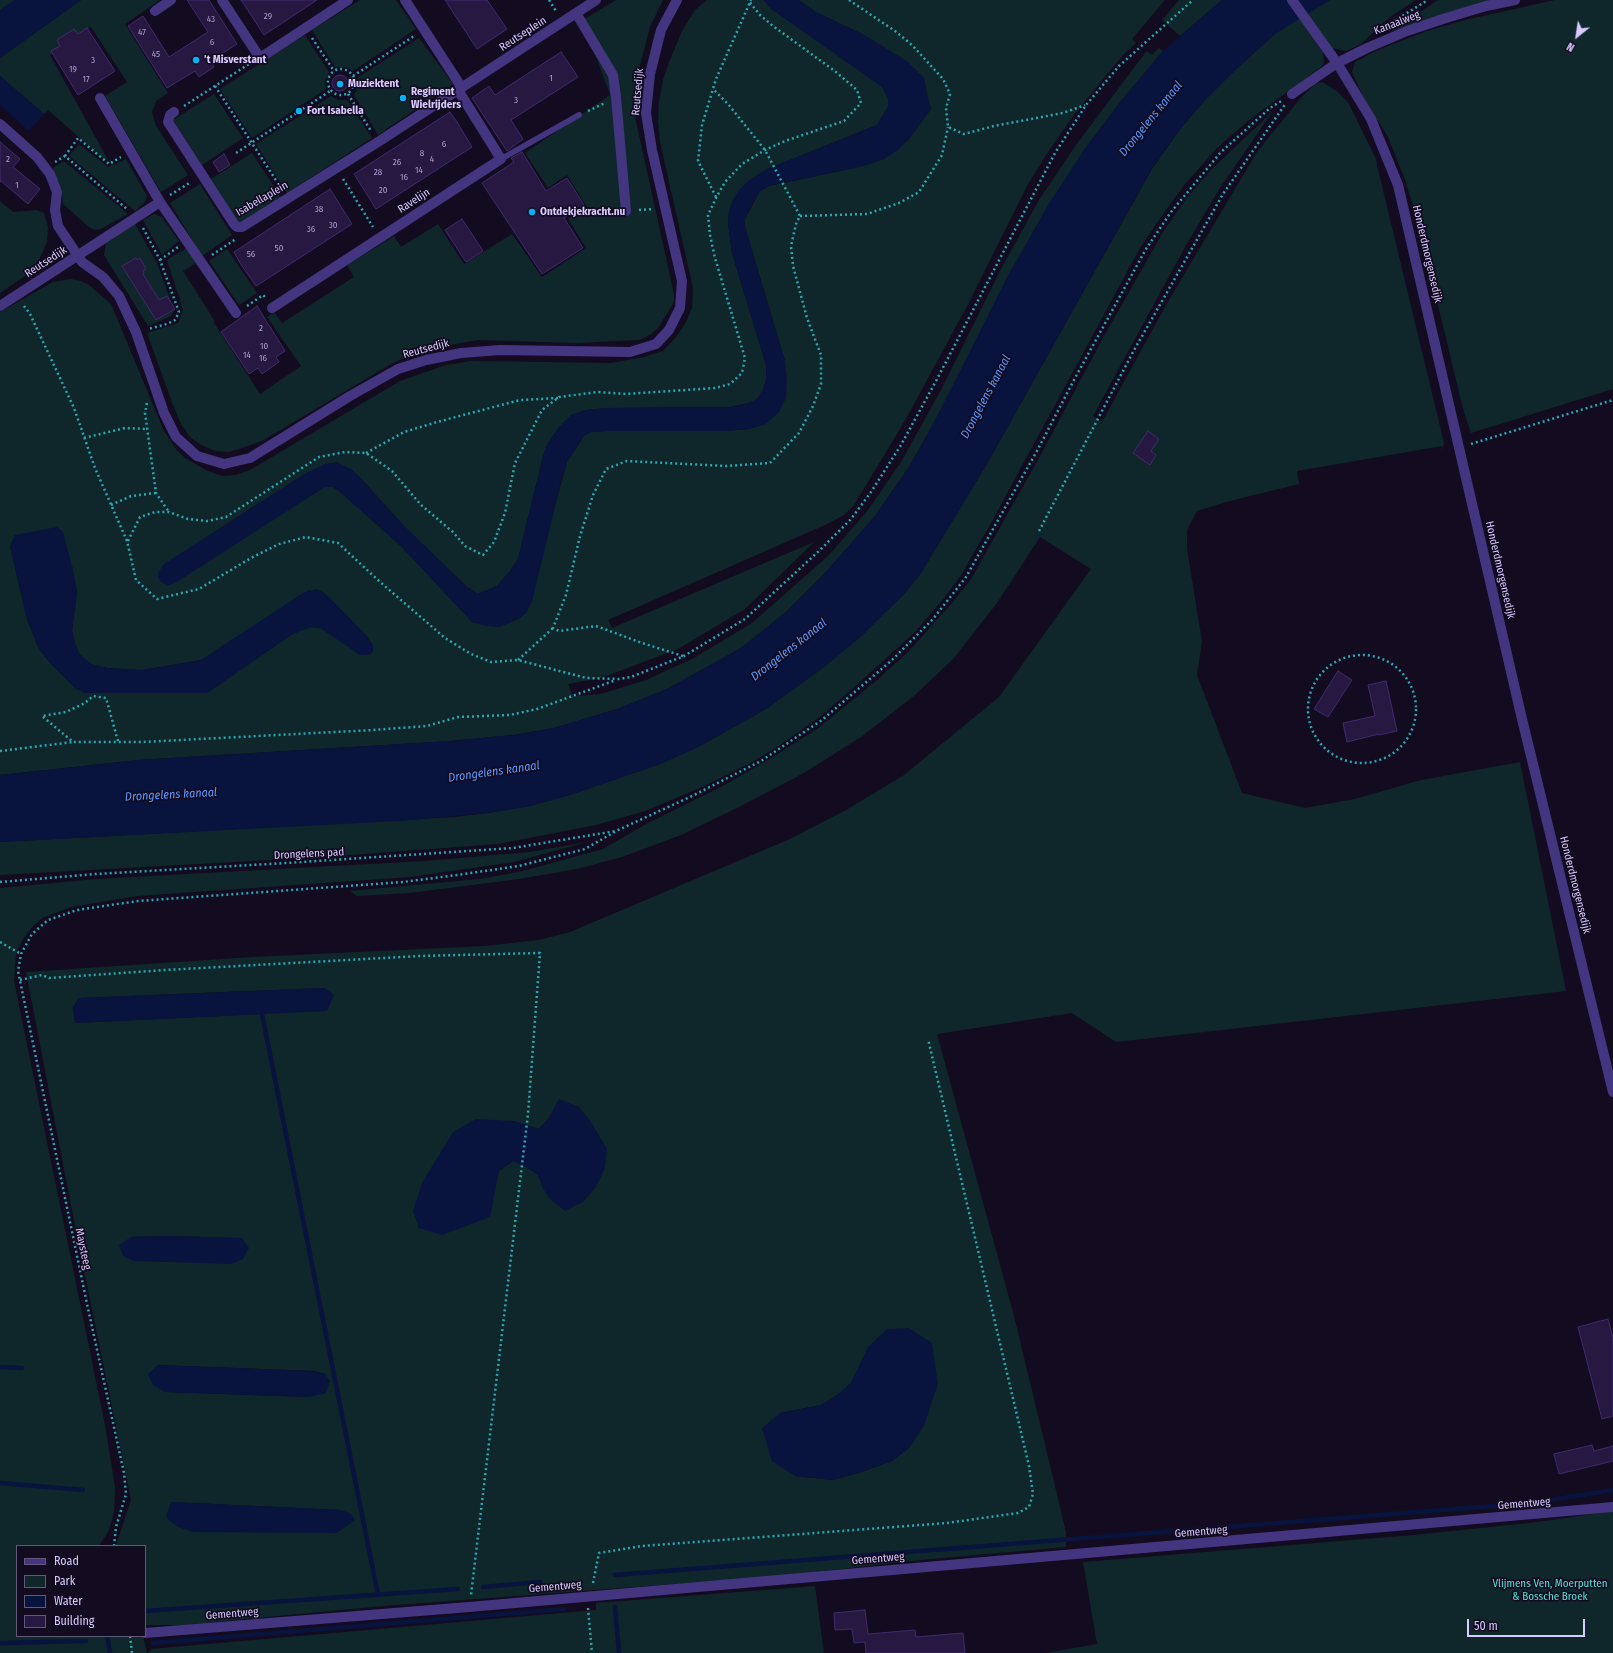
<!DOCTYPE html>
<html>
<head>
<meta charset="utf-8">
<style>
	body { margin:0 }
	#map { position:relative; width:1613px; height:1653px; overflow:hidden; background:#130c20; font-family:"Fira Sans Condensed",sans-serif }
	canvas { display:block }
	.legend { position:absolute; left:16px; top:1545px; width:130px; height:92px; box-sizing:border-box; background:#130c20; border:1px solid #625879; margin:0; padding:5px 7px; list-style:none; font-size:12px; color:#d9cbff }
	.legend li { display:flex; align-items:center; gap:8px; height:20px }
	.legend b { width:20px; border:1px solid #625879 }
	.north { position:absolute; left:1557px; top:16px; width:40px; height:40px; -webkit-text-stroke:3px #130c20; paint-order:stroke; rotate:210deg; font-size:11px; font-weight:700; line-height:16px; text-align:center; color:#d9cbff }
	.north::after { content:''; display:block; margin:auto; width:14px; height:18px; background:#d9cbff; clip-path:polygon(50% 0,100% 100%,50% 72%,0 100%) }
	.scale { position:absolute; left:1467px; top:1619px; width:118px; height:18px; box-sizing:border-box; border:2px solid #d9cbff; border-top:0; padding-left:5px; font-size:12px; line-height:14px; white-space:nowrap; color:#d9cbff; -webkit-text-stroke:3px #130c20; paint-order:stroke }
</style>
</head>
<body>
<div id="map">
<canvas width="1613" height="1653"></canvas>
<ul class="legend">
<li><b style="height:5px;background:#443581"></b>Road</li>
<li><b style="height:11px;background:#0f272a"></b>Park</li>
<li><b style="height:11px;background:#08133e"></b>Water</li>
<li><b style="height:11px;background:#271842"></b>Building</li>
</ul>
<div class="north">N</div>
<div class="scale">50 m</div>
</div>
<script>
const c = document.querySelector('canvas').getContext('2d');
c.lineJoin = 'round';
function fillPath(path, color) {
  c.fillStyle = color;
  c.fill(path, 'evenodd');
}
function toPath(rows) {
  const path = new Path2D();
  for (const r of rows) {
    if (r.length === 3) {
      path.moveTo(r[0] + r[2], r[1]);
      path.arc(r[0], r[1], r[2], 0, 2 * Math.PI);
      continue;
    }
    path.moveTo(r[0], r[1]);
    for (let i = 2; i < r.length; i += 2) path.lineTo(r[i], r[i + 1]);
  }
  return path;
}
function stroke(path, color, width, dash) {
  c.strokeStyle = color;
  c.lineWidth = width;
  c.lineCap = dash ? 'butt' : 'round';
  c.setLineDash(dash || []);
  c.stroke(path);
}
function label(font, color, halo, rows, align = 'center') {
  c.font = font + ' "Fira Sans Condensed",sans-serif';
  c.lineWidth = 3.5;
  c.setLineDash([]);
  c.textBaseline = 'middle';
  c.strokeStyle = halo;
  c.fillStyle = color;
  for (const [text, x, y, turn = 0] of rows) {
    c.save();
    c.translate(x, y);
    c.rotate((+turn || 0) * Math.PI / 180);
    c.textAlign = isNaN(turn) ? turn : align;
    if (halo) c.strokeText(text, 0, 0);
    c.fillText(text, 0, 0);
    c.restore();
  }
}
fillPath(toPath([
	[0,0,15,0,0,10],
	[81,0,160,0,125,24,168,93,156,101,152,112,156,126,188,175,161,192,105,96,127,82,91,27,50,55,107,158,105,160,48,110,44,114,0,76,0,58],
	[360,0,396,0,416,29,353,71,346,67,335,67,312,30],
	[616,0,663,0,650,27,635,84,635,117,674,294,674,302,658,328,650,335,639,340,577,343,478,340,444,346,420,351,391,364,262,441,245,447,229,452,216,451,201,445,190,437,181,424,173,405,147,333,178,323,180,318,183,310,167,260,186,248,196,263,183,271,214,320,214,323,260,394,301,366,267,317,274,312,282,323,354,277,347,265,394,236,401,247,438,224,464,264,512,234,542,277,586,248,568,219,587,207,567,175,548,188,525,153,610,95,583,20],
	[707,0,764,0,770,8,872,79,882,87,888,98,888,107,877,125,765,170,729,211,728,224,732,253,766,365,766,380,763,390,757,399,749,403,730,407,607,408,586,410,571,415,560,426,548,443,543,456,518,559,510,571,497,586,478,594,467,587,406,528,352,470,336,462,326,487,333,487,339,491,401,546,472,622,499,627,518,619,526,613,567,462,584,436,591,432,608,431,726,431,750,429,785,361,745,227,745,219,760,191,769,186,859,167,884,159,908,140,931,109,927,95,924,78,864,35,816,12,798,0,1165,0,1132,39,1136,43,1123,55,1073,116,1046,155,1027,186,966,308,907,417,854,505,844,515,825,525,608,620,612,628,814,542,745,609,678,649,601,678,568,684,573,696,601,694,646,680,694,658,752,623,829,555,868,510,901,462,941,390,1000,271,1039,200,1076,145,1136,65,1147,51,1152,55,1159,48,1163,51,1121,101,1084,150,1008,276,950,394,909,467,875,516,828,570,786,612,741,648,667,689,620,708,554,728,513,735,450,741,138,760,0,775,0,312,53,282,71,279,81,281,89,285,111,304,164,431,175,448,185,458,208,471,223,476,236,475,250,470,400,381,446,365,471,361,611,363,644,357,663,351,677,336,686,322,692,308,693,288,660,142,658,121,659,101,663,80,669,62,682,31,695,10],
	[10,546,72,566,77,593,72,630,75,644,80,655,91,664,107,668,142,670,201,660,310,590,328,633,320,628,310,627,303,629,291,635,207,693,86,693,75,688,50,663,39,649,27,619],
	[1179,0,1222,0,1180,36,1162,20],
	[1330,0,1416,0,1390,17,1361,44,1346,51,1327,47,1305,15],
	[1438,0,1505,0,1410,25,1390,32],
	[1555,0,1613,0,1613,389,1471,433,1463,409,1418,222,1404,177,1388,137,1363,97,1352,72,1355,62,1378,50,1427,31,1465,20],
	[1300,18,1323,53,1324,63,1321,67,1249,120,1217,148,1185,184,1159,220,1140,248,991,523,961,575,945,597,915,632,851,690,821,716,780,745,756,760,702,787,645,811,596,825,498,844,323,857,0,875,0,842,455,817,488,813,530,806,570,795,660,764,698,747,766,709,824,667,859,638,904,594,921,573,988,462,1152,169,1181,128,1205,100,1232,73,1276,33],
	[305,35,329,72,325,80,326,89,252,138,220,89],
	[419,38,453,84,378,135,354,95,358,87,357,78],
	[1322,82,1338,92,1349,104,1375,157,1444,443,1441,452,1442,446,1297,471,1299,484,1226,502,1197,511,1187,530,1187,549,1202,641,1197,675,1242,793,1305,808,1355,799,1421,780,1520,762,1566,991,1116,1042,1072,1013,937,1034,1014,1316,1066,1532,1066,1547,920,1560,779,1576,384,1606,182,1625,145,1625,145,1546,116,1545,131,1500,75,1226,26,972,253,957,485,946,539,940,570,932,790,839,846,810,904,775,999,697,1091,569,1040,537,997,603,954,658,915,695,861,737,804,773,739,807,681,835,622,857,577,869,519,879,410,893,357,896,350,891,479,879,519,872,603,849,648,823,721,787,768,760,817,729,876,681,908,652,952,603,971,579,1039,458,1103,338,1163,232,1186,199,1211,170,1273,111,1218,191,1185,247,1093,416,1102,422,1166,305,1257,152,1299,100,1315,84],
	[324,988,334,995,262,1014,75,1023,73,1007,79,998],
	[559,1099,544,1190,538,1175,526,1167,513,1161,499,1171,498,1121,513,1121,539,1129,549,1118],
	[167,1236,242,1238,131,1237],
	[869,1346,910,1447,892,1461,862,1472,833,1480,795,1476,780,1413,821,1405,839,1394,851,1383],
	[159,1365,314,1371,325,1374,309,1397,165,1392],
	[171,1502,340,1510,351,1514],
	[214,94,243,138,202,165,173,120],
	[331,96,338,100,347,100,372,138,287,193,256,144],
	[79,144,108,167,126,159,147,196,145,202,135,211,69,156],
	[252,153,281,197,240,224,211,179],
	[64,161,128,214,101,229,95,230,89,227,63,204,62,195,53,168],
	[200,184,232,235,202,256,170,203],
	[0,201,13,212,37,210,44,213,48,227,47,242,40,258,35,266,28,274,0,293],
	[154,214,162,217,179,241,162,255,143,220],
	[135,224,157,263,174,310,171,316,148,326,104,255,106,243],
	[227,249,257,293,239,305,209,261],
	[587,842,514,862,410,877,137,896,71,907,42,918,32,927,23,939,16,953,14,981,105,1425,115,1487,114,1513,109,1530,99,1546,17,1546,17,1636,143,1636,147,1653,0,1653,0,888,96,879,425,861,530,852],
	[1613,1511,1613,1653,1046,1653,1097,1644,1083,1562,1414,1535,1538,1522],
	[815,1586,824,1653,148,1653,151,1649,596,1610,596,1603]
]), '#0f272a');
fillPath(toPath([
	[15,0,81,0,0,58,0,10],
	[764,0,798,0,816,12,864,35,907,61,924,78,927,95,931,109,908,140,898,150,884,159,859,167,769,186,760,191,749,209,745,219,745,227,785,361,787,380,786,398,779,412,766,424,750,429,726,431,608,431,591,432,584,436,567,462,561,481,532,602,526,613,518,619,499,627,486,626,472,622,401,546,339,491,333,487,325,487,175,583,168,585,161,582,158,577,158,573,164,564,304,474,325,464,336,462,352,470,361,478,406,528,467,587,478,594,497,586,510,571,518,559,543,456,548,443,560,426,571,415,586,410,607,408,730,407,749,403,757,399,763,390,766,380,766,365,732,253,728,224,729,211,732,202,738,191,749,180,765,170,868,129,877,125,888,107,888,98,882,87,770,8],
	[1222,0,1330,0,1276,33,1232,73,1205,100,1181,128,1152,168,988,462,921,573,904,594,859,638,824,667,766,709,698,747,660,764,570,795,530,806,488,813,400,821,0,842,0,775,138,760,450,741,513,735,554,728,620,708,667,689,741,648,786,612,814,585,875,516,909,467,926,438,1008,276,1048,205,1084,150,1121,101,1163,51],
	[0,76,44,114,29,131,0,105],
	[57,527,63,532,72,566,77,593,72,630,75,644,80,655,91,664,107,668,142,670,201,660,303,593,316,589,322,591,330,598,367,636,373,645,373,652,369,655,360,655,320,628,310,627,291,635,207,693,86,693,75,688,50,663,39,649,27,619,10,546,15,535],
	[325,988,334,995,327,1011,75,1023,73,1007,79,998],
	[559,1099,579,1107,591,1122,607,1149,605,1168,596,1187,583,1202,565,1211,549,1198,544,1190,538,1175,526,1167,513,1161,499,1171,490,1217,442,1235,419,1228,413,1211,422,1183,453,1132,476,1119,513,1121,539,1129,549,1118],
	[167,1236,242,1238,249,1248,243,1259,231,1264,134,1261,123,1256,119,1245,131,1237],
	[909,1328,932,1343,938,1384,924,1426,910,1447,892,1461,861,1472,833,1480,795,1476,772,1461,762,1428,780,1413,821,1405,839,1394,851,1383,869,1346,887,1329],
	[158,1365,314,1371,325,1374,330,1381,326,1393,309,1397,165,1392,153,1385,148,1374],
	[171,1502,340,1510,351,1514,355,1520,337,1533,192,1532,176,1526,166,1517]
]), '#08133e');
stroke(toPath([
	[262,1014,378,1595],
	[0,1367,22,1368],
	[0,1483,83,1490],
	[615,1575,1532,1503,1613,1490],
	[483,1587,540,1582],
	[615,1607,619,1653],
	[145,1611,458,1589],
	[107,1636,110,1653],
	[0,1643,86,1641],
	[153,1643,564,1609]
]), '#08133e', 4.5);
const building = toPath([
	[187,0,209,0,237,44,211,61,214,67,199,77,195,71,167,88,128,26,143,16,169,57,208,32,187,0],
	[241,0,317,0,264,35,241,0],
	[445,0,487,0,507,29,477,49,445,0],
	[87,28,115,71,78,95,51,51,60,46,57,40,74,29,78,34,87,28],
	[561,52,578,77,511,120,523,139,507,151,472,98,489,86,495,95,561,52],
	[340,83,8],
	[450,112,457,122,472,147,376,209,354,174,450,112],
	[0,142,20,159,13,167,40,189,28,204,1,181,0,182,0,142],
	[522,152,546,191,567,178,584,205,564,218,583,248,542,274,482,183,514,162,511,158,522,152],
	[224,154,230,165,219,172,213,162,224,154],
	[330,189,352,224,256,286,240,263,234,252,330,189],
	[462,219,483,251,466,262,445,230,462,219],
	[136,258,137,260,140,258,146,269,143,271,144,273,143,274,159,300,167,296,175,309,156,320,122,266,136,258],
	[257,306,285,351,276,357,279,362,262,374,258,368,249,374,221,332,257,306],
	[1148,431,1159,439,1151,451,1156,455,1150,465,1133,453,1148,431],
	[1338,671,1352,680,1328,717,1314,709,1338,671],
	[1386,681,1397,731,1379,735,1379,734,1347,742,1343,723,1375,716,1368,685,1386,681],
	[1608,1319,1613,1338,1613,1416,1602,1419,1578,1327,1608,1319],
	[1592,1445,1594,1451,1613,1446,1613,1461,1559,1474,1554,1454,1592,1445],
	[865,1610,868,1634,915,1630,916,1637,963,1633,965,1653,866,1653,865,1642,854,1643,852,1629,835,1630,834,1613,865,1610]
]);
fillPath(building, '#271842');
stroke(building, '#42296e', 1);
stroke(toPath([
	[549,0,556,11],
	[849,0,895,31,912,45,943,79,950,94,946,108,948,127,964,134,994,126,1063,113,1085,105],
	[1394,21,1428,0],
	[312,38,334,71],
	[341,82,13],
	[353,76,414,36],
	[215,86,281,188],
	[348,94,371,131],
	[184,106,249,64],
	[588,111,605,103],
	[236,153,330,91],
	[65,156,78,138,109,164,121,157],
	[55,162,65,156,127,209],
	[343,179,373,227],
	[170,195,191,182],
	[716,197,698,161,702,125,716,79,751,0],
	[639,210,654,209],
	[800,216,867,214,899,203,919,192,942,155,948,127],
	[143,228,160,260,179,312,175,320,167,324,148,329],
	[212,255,236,239],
	[160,260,178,247],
	[24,306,30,314,74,408,95,468,127,541,136,580,157,599,199,589,251,558,279,544,306,537,338,543,379,581,445,638,471,654,491,662,518,660,586,678,619,679,631,677,684,656,745,619,820,550,851,519,871,492,901,445,936,381,1055,153,1086,105,1119,66,1193,0],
	[247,306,263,295,265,297],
	[147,403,145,413,156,493,169,512],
	[84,438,125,428,147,429],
	[1471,444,1613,400],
	[366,453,404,432,437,422,520,400,558,398],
	[111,505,131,496,156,493],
	[1039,531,1133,352,1223,194,1286,103],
	[128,541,140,517,155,512,169,512,188,519,207,521,226,517,319,457,345,452,366,453,392,471,421,505,453,532,465,546,483,555,494,542,505,513,515,463,542,410,559,397,598,392,626,394,715,388,730,384,742,373,745,358,715,258,710,235,708,215,716,198,725,182,742,164,765,150,785,141,844,121,861,103,857,90,836,72,773,26,760,15,748,0],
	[1362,709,54],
	[683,656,642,643,596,626,559,631,553,628,566,595,580,536,593,495,606,469,627,461,726,466,770,463,799,433,813,406,821,384,821,355,807,318,793,266,791,246,796,224,800,216,765,150,728,104,713,89],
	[518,660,553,628],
	[118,741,106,698,93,696,85,703,66,712,42,716,73,742,143,742,373,730,427,726,458,717,510,715,537,709,616,680],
	[0,751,73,742],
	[0,882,96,874,286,863,513,848,616,831],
	[0,942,21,954],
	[20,980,42,975,49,978,165,970,420,956,540,953,528,1114,471,1595],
	[114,1546,116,1527,126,1494,124,1473,87,1304,18,971,21,954,32,934,48,920,77,910,138,901,403,882,457,875,519,866,585,849,618,830,690,797,761,761,822,720,892,660,933,619,966,577,1038,449,1075,378,1146,249,1171,212,1221,152,1270,108,1283,100],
	[593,1583,599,1553,642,1546,947,1523,1018,1513,1029,1507,1033,1494,1029,1466,928,1039],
	[588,1608,592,1653],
	[130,1636,132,1653]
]), '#2aa7b4', 2.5, [2, 3]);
stroke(toPath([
	[501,159,579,115]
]), '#443581', 6);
stroke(toPath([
	[222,0,260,58,348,0],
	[405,0,462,88],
	[1292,0,1337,63,1371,119,1398,185,1522,719,1613,1092],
	[155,11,171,0],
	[576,13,613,75,616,97,626,211],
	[1292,94,1337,63,1367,48,1407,31,1446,18,1486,6,1515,0],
	[100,98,160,202,236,313],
	[174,112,170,115,168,122,234,224,237,227,242,227,378,142,596,0],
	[0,124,37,157,50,174,57,192,55,210,58,226,82,262,103,277,119,296,136,332,164,413,176,437,197,456,224,464,250,458,350,396,398,369,426,360,461,353,500,350,630,352,656,344,669,330,680,308,682,281,652,150,646,113,650,74,661,30,677,0],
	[0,306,160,202],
	[272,308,501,159,458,90],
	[145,1633,469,1607,1613,1507]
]), '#443581', 10);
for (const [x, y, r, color] of [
	[196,60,4,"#00b6f6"],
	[340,84,4,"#00b6f6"],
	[403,98,4,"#00b6f6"],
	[299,111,4,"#00b6f6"],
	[532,212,4,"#00b6f6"]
]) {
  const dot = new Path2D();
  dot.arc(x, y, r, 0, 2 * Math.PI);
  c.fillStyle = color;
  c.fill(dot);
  stroke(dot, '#130c20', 1.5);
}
label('9px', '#ac9ed0', null, [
	["29",268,16],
	["43",211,19],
	["47",142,32],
	["6",212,42],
	["45",156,54],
	["3",93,60],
	["19",73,69],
	["1",551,78],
	["17",86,79],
	["3",516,100],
	["6",444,144],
	["8",422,153],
	["2",8,159],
	["4",432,159],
	["26",397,162],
	["14",419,170],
	["28",378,172],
	["16",404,177],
	["1",17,185],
	["20",383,190],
	["38",319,209],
	["30",333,225],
	["36",311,229],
	["50",279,248],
	["56",251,254],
	["2",261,328],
	["10",264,346],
	["14",247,355],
	["16",263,358]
]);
label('11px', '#d9cbff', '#130c20', [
	["Kanaalweg",1397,23,-21],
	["Reutseplein",523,34,-33],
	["Reutsedijk",638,92,-85],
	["Isabellaplein",262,199,-30],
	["Ravelijn",414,201,-33],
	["Honderdmorgensedijk",1427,254,77],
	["Reutsedijk",46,262,-33],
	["Reutsedijk",426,349,-15],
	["Honderdmorgensedijk",1500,570,77],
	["Drongelens pad",309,854,-3],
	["Honderdmorgensedijk",1575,885,76],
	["Maysteeg",83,1249,78],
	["Gementweg",1524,1504,-5],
	["Gementweg",1201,1532,-5],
	["Gementweg",878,1559,-5],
	["Gementweg",555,1587,-5],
	["Gementweg",232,1614,-5]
]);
label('bold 11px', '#d9cbff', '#130c20', [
	["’t Misverstant",204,60],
	["Muziektent",348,84],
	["Regiment",411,92],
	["Wielrijders",411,105],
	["Fort Isabella",307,111],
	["Ontdekjekracht.nu",540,212]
], 'left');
label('11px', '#54e2d5', '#130c20', [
	["Vlijmens Ven, Moerputten",1550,1584],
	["& Bossche Broek",1550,1597]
]);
label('italic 12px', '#5998ff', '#130c20', [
	["Drongelens kanaal",1151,119,-51],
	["Drongelens kanaal",986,397,-62],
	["Drongelens kanaal",789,650,-38],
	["Drongelens kanaal",494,772,-8],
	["Drongelens kanaal",171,795,-3]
]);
</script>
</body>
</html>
